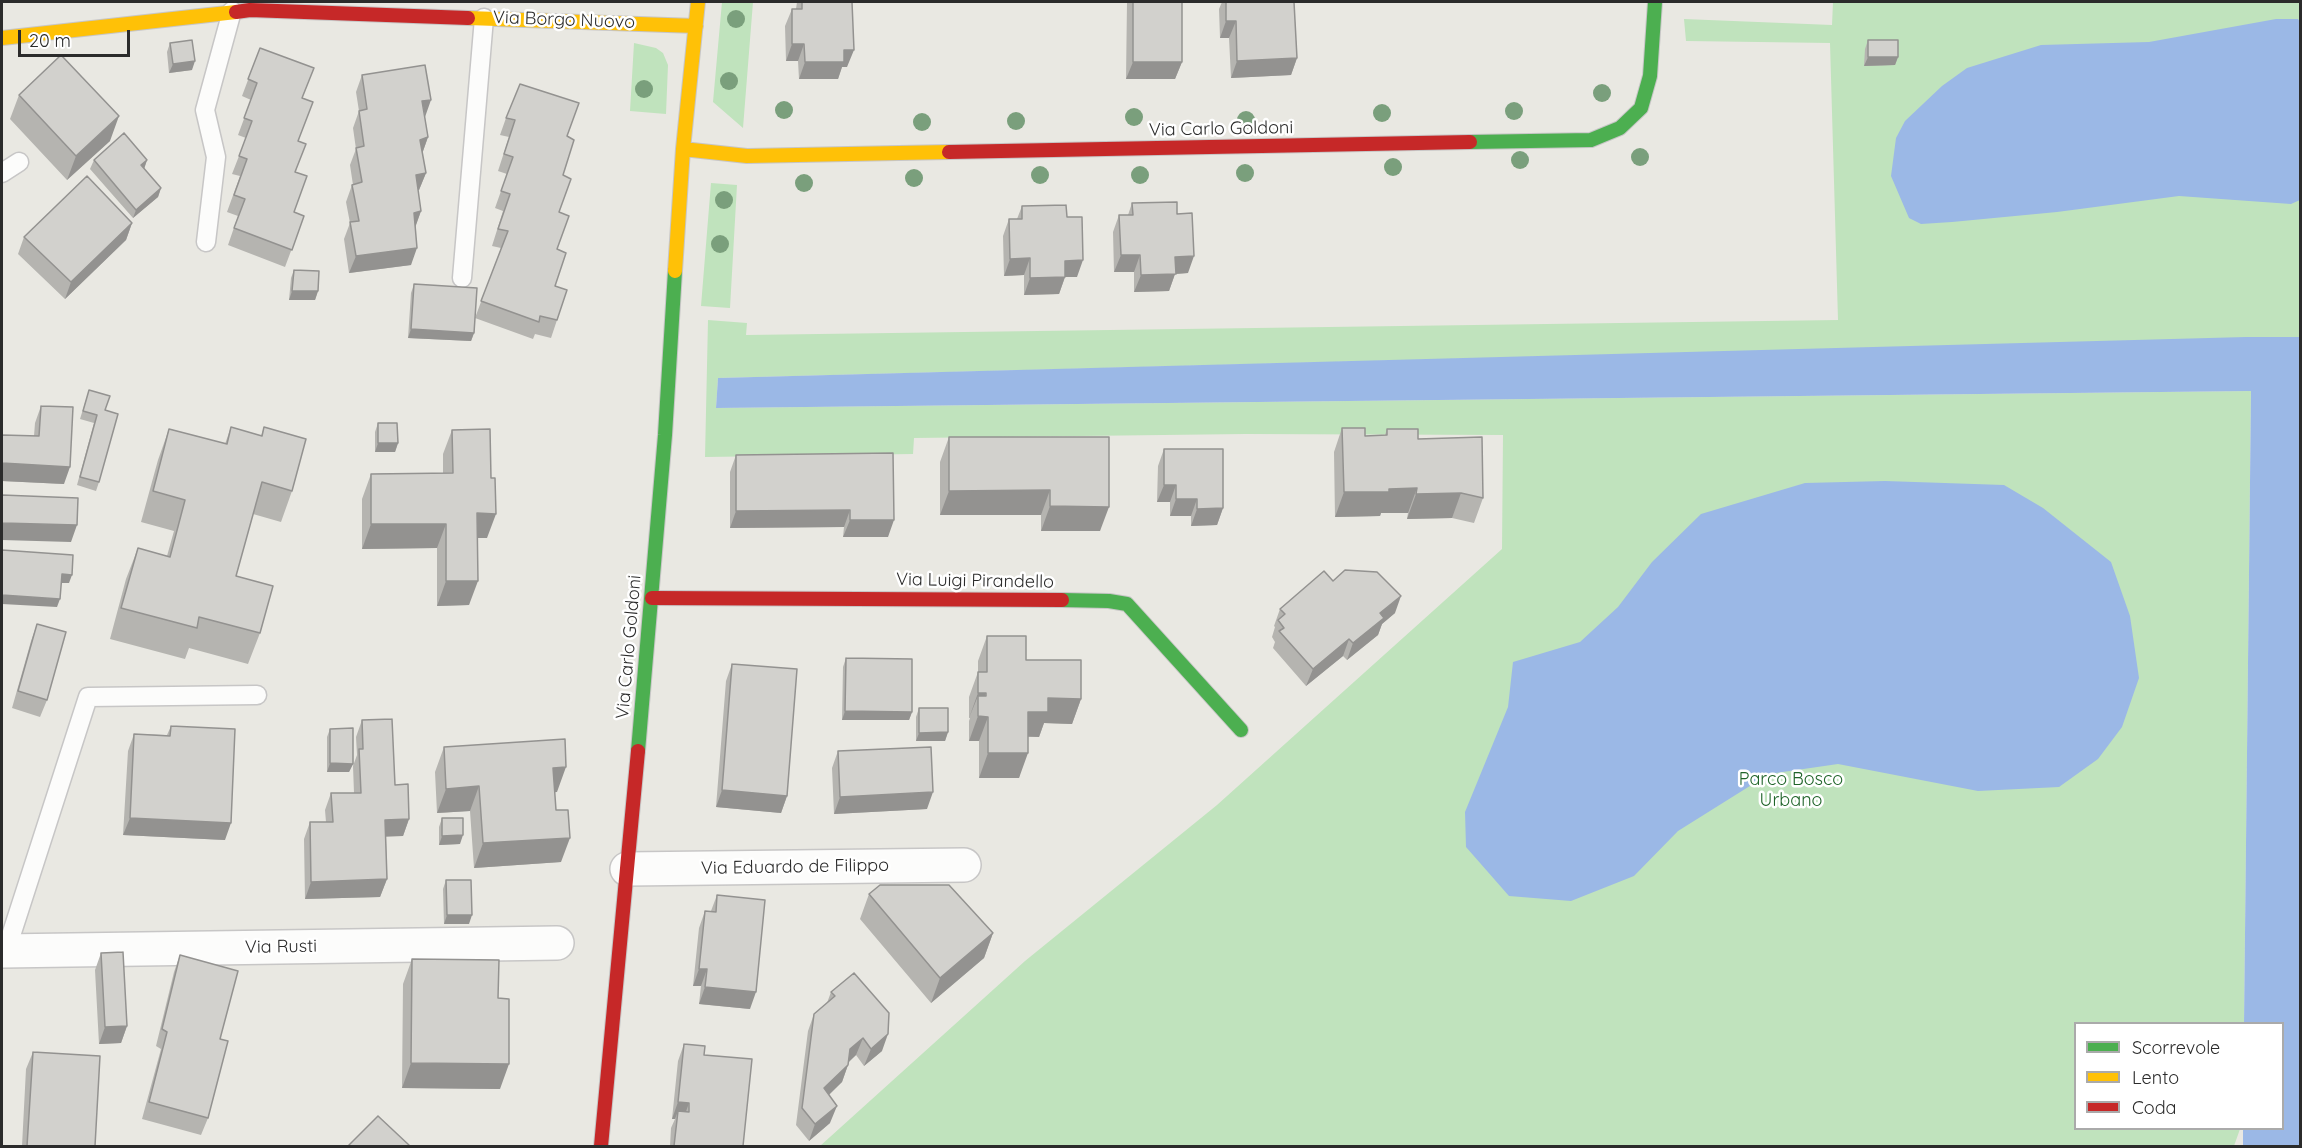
<!DOCTYPE html>
<html>
<head>
<meta charset="utf-8">
<style>
	body { margin:0 }
	#map { position:relative; width:2302px; height:1148px; overflow:hidden; background:#e9e8e2; font-family:Quicksand,sans-serif }
	canvas { display:block }
	.frame { position:absolute; inset:0; border:3px solid #2b2b2b; pointer-events:none }
	.legend { position:absolute; left:2074px; top:1022px; width:210px; height:108px; box-sizing:border-box; background:#fff; border:2px solid #aaa; margin:0; padding:8px 10px; list-style:none; font-size:18px; color:#2b2b2b }
	.legend li { display:flex; align-items:center; gap:12px; height:30px }
	.legend b { width:30px; border:2px solid #aaa }
	.scale { position:absolute; left:18px; top:30px; width:112px; height:27px; box-sizing:border-box; border:3px solid #2b2b2b; border-top:0; padding-left:8px; font-size:18px; line-height:21px; white-space:nowrap; color:#2b2b2b; -webkit-text-stroke:4px #fff; paint-order:stroke }
</style>
</head>
<body>
<div id="map">
<canvas width="2302" height="1148"></canvas>
<div class="frame"></div>
<ul class="legend">
<li><b style="height:8px;background:#4caf50"></b>Scorrevole</li>
<li><b style="height:8px;background:#ffc107"></b>Lento</li>
<li><b style="height:8px;background:#c62828"></b>Coda</li>
</ul>
<div class="scale">20 m</div>
</div>
<script>
const c = document.querySelector('canvas').getContext('2d');
c.lineJoin = 'round';
function fillPath(path, color) {
  c.fillStyle = color;
  c.fill(path, 'evenodd');
}
function toPath(rows) {
  const path = new Path2D();
  for (const r of rows) {
    path.moveTo(r[0], r[1]);
    for (let i = 2; i < r.length; i += 2) path.lineTo(r[i], r[i + 1]);
  }
  return path;
}
function stroke(path, color, width, dash) {
  c.strokeStyle = color;
  c.lineWidth = width;
  c.lineCap = dash ? 'butt' : 'round';
  c.setLineDash(dash || []);
  c.stroke(path);
}
function label(font, color, halo, rows, align = 'center') {
  c.font = font + ' Quicksand,sans-serif';
  c.lineWidth = 5;
  c.setLineDash([]);
  c.textBaseline = 'middle';
  c.strokeStyle = halo;
  c.fillStyle = color;
  for (const [text, x, y, turn = 0] of rows) {
    c.save();
    c.translate(x, y);
    c.rotate((+turn || 0) * Math.PI / 180);
    c.textAlign = isNaN(turn) ? turn : align;
    if (halo) c.strokeText(text, 0, 0);
    c.fillText(text, 0, 0);
    c.restore();
  }
}
fillPath(toPath([
	[722,2,753,2,743,128,713,102],
	[1833,2,2300,2,2300,337,718,378,716,408,2251,391,2244,1023,2076,1024,2076,1128,2240,1129,2234,1146,820,1146,1025,961,1217,805,1502,549,1503,435,1246,434,914,438,913,454,705,457,708,320,747,323,746,335,1838,320,1830,43,1686,41,1684,19,1832,25],
	[634,43,656,48,663,53,668,65,666,114,630,111],
	[711,183,737,185,730,308,701,306]
]), '#c0e3bd');
fillPath(toPath([
	[2276,19,2298,19,2300,22,2300,200,2291,204,2179,196,2057,212,1952,222,1921,224,1909,218,1891,176,1896,138,1905,121,1942,86,1967,68,2041,45,2149,42],
	[2246,337,2300,337,2300,1146,2243,1146,2243,1129,2282,1128,2282,1024,2244,1023,2251,391,716,408,718,378],
	[1885,481,2004,485,2043,508,2111,562,2130,616,2139,678,2122,727,2098,759,2059,787,1978,791,1838,764,1769,774,1678,831,1634,876,1571,901,1509,896,1466,847,1465,812,1508,707,1513,662,1580,642,1618,607,1652,562,1701,514,1805,483]
]), '#9bb8e6');
const lane = toPath([
	[2,173,19,162],
	[206,242,216,157,205,110,232,11],
	[462,278,484,18],
	[6,951,88,697,257,695]
]);
const street = toPath([
	[627,869,964,865],
	[2,951,557,943]
]);
const fast = toPath([
	[1470,142,1591,140,1620,128,1641,108,1650,76,1655,2],
	[1062,600,1109,601,1127,604,1241,730],
	[638,751,665,435,675,271]
]);
const slow = toPath([
	[468,18,696,26],
	[2,38,236,12],
	[683,149,747,156,949,152],
	[675,271,683,149,698,2]
]);
const jam = toPath([
	[236,12,250,10,468,18],
	[949,152,1470,142],
	[652,598,1062,600],
	[601,1146,638,751]
]);
stroke(lane, '#c7c6c6', 21);
stroke(street, '#c7c6c6', 36);
stroke(fast, '#c7c6c6', 16);
stroke(slow, '#c7c6c6', 16);
stroke(jam, '#c7c6c6', 16);
stroke(lane, '#fcfcfb', 18);
stroke(street, '#fcfcfb', 33);
stroke(fast, '#4caf50', 14);
stroke(slow, '#ffc107', 14);
stroke(jam, '#c62828', 14);
c.fillStyle = '#7a9f7c';
for (const [x, y] of [
	[736,19],
	[729,81],
	[644,89],
	[1602,93],
	[784,110],
	[1514,111],
	[1382,113],
	[1134,117],
	[1246,120],
	[1016,121],
	[922,122],
	[1640,157],
	[1520,160],
	[1393,167],
	[1245,173],
	[1040,175],
	[1140,175],
	[914,178],
	[804,183],
	[724,200],
	[720,244]
]) {
  c.beginPath();
  c.arc(x, y, 9, 0, 2 * Math.PI);
  c.fill();
}
fillPath(toPath([
	[797,2,852,2,847,67,842,67,838,79,799,79,798,61,786,61,785,26,792,9,796,9],
	[1127,2,1182,2,1182,62,1175,79,1126,79],
	[1222,2,1294,2,1297,58,1291,75,1231,78,1229,38,1220,38,1219,9],
	[1868,40,1898,57,1895,65,1864,66,1865,49],
	[170,43,192,70,169,73,167,52],
	[260,48,303,98,296,172,294,212,304,216,285,267,228,245,238,216,227,212,240,176,232,174,246,138,238,135,251,100,242,96],
	[362,75,425,117,428,137,422,154,426,173,419,190,418,190,421,211,415,227,411,265,349,273,344,239,350,223,346,202,352,185,353,185,350,165,356,149,353,128,359,111,356,92],
	[19,95,110,141,67,180,10,119],
	[506,118,567,136,559,212,555,286,557,320,551,338,535,334,533,339,475,318,474,333,471,341,408,338,411,293,414,284,475,318,501,248,492,246,503,211,495,208,507,174,498,171,509,137,500,135],
	[94,160,147,160,144,169,161,188,158,197,133,218,90,169],
	[1132,203,1177,214,1188,273,1175,274,1169,291,1134,292,1134,272,1114,272,1113,232,1119,215,1128,215],
	[1022,206,1067,217,1077,277,1065,277,1059,294,1024,295,1024,275,1004,276,1003,236,1009,219,1017,219],
	[132,223,126,240,65,299,18,254,24,237],
	[294,270,318,291,315,300,289,300,291,278],
	[89,390,105,410,99,482,96,491,77,485,94,423,80,419],
	[41,406,64,484,2,481,2,435,34,436,35,423],
	[378,423,398,443,395,452,375,452,375,432],
	[231,427,261,436,264,427,292,491,281,522,253,514,236,576,260,633,248,664,189,648,185,659,110,639,126,579,138,548,167,556,174,531,141,522,158,460,169,429,225,444],
	[1342,428,1365,436,1385,435,1387,429,1418,439,1483,498,1474,523,1452,518,1407,519,1408,513,1381,513,1380,516,1335,517,1334,452],
	[452,430,487,538,478,538,469,605,437,606,437,548,362,549,362,499,371,474,443,473,443,454],
	[949,437,1109,437,1100,531,1041,531,1041,515,940,515,940,462],
	[1164,449,1223,508,1217,525,1191,526,1191,516,1170,516,1170,502,1157,502,1158,466],
	[893,453,888,537,843,537,844,527,730,528,730,472,736,455],
	[1333,581,1395,613,1382,624,1378,635,1347,660,1343,656,1306,686,1273,648,1275,642,1272,637,1275,627,1274,626,1280,609],
	[37,624,47,700,40,717,12,708,31,641],
	[987,636,1026,660,1081,699,1072,724,1044,723,1039,737,1028,737,1019,778,979,778,979,741,969,741,969,721,970,718,969,718,969,697,978,672,978,661],
	[846,658,912,712,909,720,842,720,843,667],
	[732,664,787,796,781,813,716,807,726,681],
	[919,708,948,732,945,741,916,741,916,717],
	[362,720,395,785,409,819,403,836,386,836,387,879,380,897,305,899,304,839,310,822,326,822,325,810,331,793,354,793,353,766,357,755,356,737],
	[171,726,225,840,123,835,128,751,134,734,167,735],
	[330,729,353,764,349,772,327,772,327,737],
	[444,747,557,792,554,792,561,862,474,868,470,811,437,813,435,772],
	[838,751,927,809,834,814,832,768],
	[442,818,460,844,439,845,439,827],
	[446,880,469,924,444,924,443,889],
	[869,894,993,933,984,958,931,1003,860,919],
	[717,895,750,1009,699,1004,701,986,693,986,699,928,705,911,711,911],
	[101,953,127,1026,121,1043,99,1044,95,970],
	[180,955,220,1039,208,1118,201,1135,142,1119,161,1049,156,1046,174,972],
	[412,959,498,998,500,1089,402,1088,403,984],
	[831,992,882,1051,864,1066,856,1055,849,1062,842,1082,829,1095,830,1123,809,1141,796,1125,808,1031,814,1014,827,1003],
	[684,1044,704,1055,743,1146,670,1146,671,1128,675,1119,672,1119,678,1061],
	[33,1052,95,1146,22,1146,26,1069]
]), '#b5b4b0');
fillPath(toPath([
	[1226,21,1236,21,1229,38,1220,38],
	[792,44,804,44,798,61,786,61],
	[844,50,854,50,847,67,842,67,838,79,799,79,805,62],
	[1868,57,1898,57,1895,65,1864,66],
	[1297,58,1291,75,1231,78,1237,61],
	[195,61,192,70,169,73,173,64],
	[1133,62,1182,62,1175,79,1126,79],
	[431,100,425,117,422,101],
	[119,116,110,141,67,180,76,156],
	[428,137,422,154,420,140],
	[147,160,144,169,141,165],
	[426,173,419,190,410,192,416,175],
	[161,188,158,197,133,218,136,210],
	[421,211,415,228,414,213],
	[132,223,126,240,65,299,71,282],
	[417,248,411,265,349,273,356,256],
	[1121,255,1140,255,1134,272,1114,272],
	[1194,256,1188,273,1175,274,1169,291,1134,292,1141,275,1175,257],
	[1030,258,1024,275,1004,276,1010,259],
	[1083,260,1077,277,1065,277,1059,294,1024,295,1030,278,1065,261],
	[292,291,318,291,315,300,289,300],
	[411,329,474,333,471,341,408,338],
	[378,443,398,443,395,452,375,452],
	[2,463,70,467,64,484,2,481],
	[1164,485,1176,485,1170,502,1157,502],
	[1417,488,1408,513,1381,513,1380,516,1335,517,1344,492,1389,489],
	[1050,490,1041,515,940,515,949,491],
	[1461,493,1452,518,1407,519,1416,494],
	[1176,499,1197,499,1191,516,1170,516],
	[1050,506,1109,507,1100,531,1041,531],
	[1223,508,1217,525,1191,526,1197,509],
	[850,510,844,527,730,528,736,511],
	[477,513,496,514,487,538,468,538],
	[850,520,894,520,888,537,843,537],
	[2,523,77,525,71,542,2,540],
	[371,524,446,524,437,548,362,549],
	[62,574,72,575,69,583,59,583],
	[446,581,478,581,469,605,437,606],
	[2,595,60,599,57,607,2,604],
	[1401,596,1395,613,1382,624,1378,635,1347,660,1353,643,1380,613],
	[1349,639,1343,656,1306,686,1313,669],
	[978,693,986,693,978,715,978,696,969,718],
	[1048,698,1081,699,1072,724,1044,723,1039,737,1019,736,1028,712],
	[845,711,912,712,909,720,842,720],
	[978,716,988,717,979,741,969,741],
	[948,732,945,741,916,741,919,733],
	[988,753,1028,753,1019,778,979,778],
	[330,763,353,764,349,772,327,772],
	[566,767,557,792,544,793,553,768],
	[479,786,470,811,437,813,446,789],
	[722,790,787,796,781,813,716,807],
	[933,792,927,809,834,814,840,797],
	[130,818,231,823,225,840,123,835],
	[409,819,403,836,379,837,385,820],
	[463,835,460,844,439,845,442,836],
	[570,838,561,862,474,868,483,843],
	[387,879,380,897,305,899,311,882],
	[447,915,472,915,469,924,444,924],
	[993,933,984,958,931,1003,940,978],
	[699,969,707,969,701,986,693,986],
	[705,987,756,992,750,1009,699,1004],
	[127,1026,121,1043,99,1044,105,1027],
	[888,1034,882,1051,864,1066,871,1049],
	[863,1038,856,1055,844,1066,850,1049],
	[411,1063,509,1064,500,1089,402,1088],
	[848,1065,842,1082,818,1105,824,1088],
	[678,1102,689,1103,683,1120,678,1111,675,1119,672,1119],
	[837,1106,830,1123,809,1141,815,1124]
]), '#939290');
const building = toPath([
	[802,2,852,2,854,50,844,50,844,62,805,62,804,44,792,44,792,9,802,9,802,2],
	[1133,2,1182,2,1182,62,1133,62,1133,2],
	[1226,2,1294,2,1297,58,1237,61,1236,21,1226,21,1226,2],
	[192,40,195,61,173,64,170,43,192,40],
	[1868,40,1898,40,1898,57,1868,57,1868,40],
	[260,48,314,68,302,98,313,102,298,141,306,144,295,172,307,176,294,212,304,216,292,250,234,228,245,199,234,195,247,159,239,156,252,121,244,118,257,83,248,79,260,48],
	[61,55,119,116,76,156,19,95,61,55],
	[425,65,431,100,422,101,428,137,420,140,426,173,416,175,421,211,414,213,417,248,356,256,350,222,359,221,352,185,362,182,356,148,364,146,359,111,367,109,362,75,425,65],
	[520,84,579,103,567,136,574,140,563,175,571,179,559,212,569,216,557,249,566,253,555,286,567,290,557,320,540,316,539,322,481,301,508,231,498,229,510,194,501,191,513,157,504,154,515,120,506,118,520,84],
	[124,133,147,160,141,165,161,188,136,210,94,160,124,133],
	[87,176,132,223,71,282,24,237,87,176],
	[1177,202,1177,214,1192,213,1194,256,1175,257,1176,274,1141,275,1140,255,1121,255,1119,215,1133,215,1132,203,1177,202],
	[1066,205,1067,217,1082,217,1083,260,1065,261,1065,277,1030,278,1030,258,1010,259,1009,219,1022,219,1022,206,1066,205],
	[294,270,319,271,318,291,292,291,294,270],
	[414,284,477,288,474,333,411,329,414,284],
	[89,390,110,396,105,410,118,414,99,482,80,477,97,415,83,411,89,390],
	[41,406,73,407,70,467,2,463,2,435,39,436,41,406],
	[378,423,397,423,398,443,378,443,378,423],
	[231,427,262,436,264,427,306,439,292,491,262,482,236,576,273,586,260,633,199,617,197,628,121,608,138,548,170,557,185,500,153,491,169,429,227,444,231,427],
	[1342,428,1365,428,1365,436,1387,435,1387,429,1418,429,1418,439,1482,437,1483,498,1461,493,1416,494,1417,488,1389,489,1389,492,1344,492,1342,428],
	[490,429,491,478,495,478,496,514,477,513,478,581,446,581,446,524,371,524,371,474,453,473,452,430,490,429],
	[949,437,1109,437,1109,507,1050,506,1050,490,949,491,949,437],
	[1164,449,1223,449,1223,508,1197,509,1197,499,1176,499,1176,485,1164,485,1164,449],
	[893,453,894,520,850,520,850,510,736,511,736,455,893,453],
	[2,495,78,498,77,525,2,523,2,495],
	[2,550,73,555,72,575,62,574,60,599,2,595,2,550],
	[1345,570,1377,572,1401,596,1380,613,1384,618,1353,643,1349,639,1313,669,1279,631,1284,628,1278,620,1285,614,1280,609,1324,571,1333,581,1345,570],
	[37,624,66,632,47,700,18,691,37,624],
	[987,636,1026,636,1026,660,1081,660,1081,699,1048,698,1048,712,1028,712,1028,753,988,753,988,717,978,716,978,696,986,696,986,693,978,693,978,672,987,672,987,636],
	[846,658,912,659,912,712,845,711,846,658],
	[732,664,797,669,787,796,722,790,732,664],
	[919,708,948,708,948,732,919,733,919,708],
	[392,719,395,785,408,784,409,819,385,820,387,879,311,882,310,822,333,822,331,793,361,793,359,749,363,749,362,720,392,719],
	[171,726,235,729,231,823,130,818,134,734,170,736,171,726],
	[353,728,353,764,330,763,330,729,353,728],
	[565,739,566,767,553,768,556,810,568,810,570,838,483,843,479,786,446,789,444,747,565,739],
	[931,747,933,792,840,797,838,751,931,747],
	[442,818,463,818,463,835,442,836,442,818],
	[446,880,471,880,472,915,447,915,446,880],
	[880,885,949,885,993,933,940,978,869,894,880,885],
	[717,895,765,900,756,992,705,987,707,969,699,969,705,911,716,912,717,895],
	[123,952,127,1026,105,1027,101,953,123,952],
	[180,955,238,971,220,1039,228,1041,208,1118,149,1102,167,1032,162,1029,180,955],
	[412,959,499,960,498,998,509,999,509,1064,411,1063,412,959],
	[854,973,889,1013,888,1034,871,1049,863,1038,850,1049,848,1065,824,1088,837,1106,815,1124,802,1108,814,1014,835,996,831,992,854,973],
	[684,1044,705,1046,704,1055,752,1059,743,1146,674,1146,678,1111,689,1112,689,1103,678,1102,684,1044],
	[33,1052,100,1056,95,1146,27,1146,33,1052],
	[378,1116,410,1146,348,1146,378,1116]
]);
fillPath(building, '#d2d1cd');
stroke(building, '#939290', 1.5);
label('18px', '#2b2b2b', '#fff', [
	["Via Borgo Nuovo",564,20,2],
	["Via Carlo Goldoni",1221,129,-1],
	["Via Luigi Pirandello",975,581,1],
	["Via Carlo Goldoni",629,647,-85],
	["Via Eduardo de Filippo",795,867,-1],
	["Via Rusti",281,947,-1]
]);
label('18px', '#1f6429', '#fff', [
	["Parco Bosco",1791,780],
	["Urbano",1791,801]
]);
</script>
</body>
</html>
